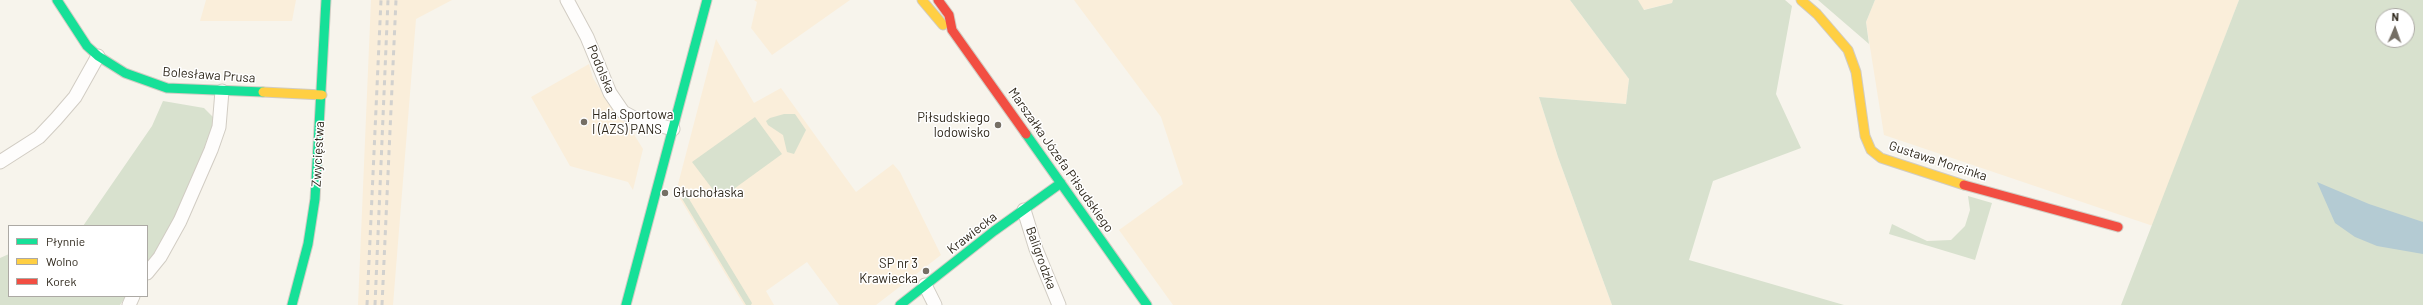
<!DOCTYPE html>
<html>
<head>
<meta charset="utf-8">
<style>
	body { margin:0 }
	#map { position:relative; width:2423px; height:305px; overflow:hidden; background:#f7f4ec; font-family:Barlow,sans-serif }
	canvas { display:block }
	.legend { position:absolute; left:8px; top:225px; width:140px; height:72px; box-sizing:border-box; background:#fff; border:1px solid #aca9a4; margin:0; padding:5px 7px; list-style:none; font-size:12px; color:#2f281c }
	.legend li { display:flex; align-items:center; gap:8px; height:20px }
	.legend b { width:20px; border:1px solid #aca9a4 }
	.north { position:absolute; left:2375px; top:8px; width:40px; height:40px; box-sizing:border-box; background:#fff; border:1px solid #aca9a4; border-radius:50%; rotate:2deg; font-size:11px; font-weight:700; line-height:16px; text-align:center; color:#2f281c }
	.north::after { content:''; display:block; margin:auto; width:14px; height:18px; background:#756f65; clip-path:polygon(50% 0,100% 100%,50% 72%,0 100%) }
</style>
</head>
<body>
<div id="map">
<canvas width="2423" height="305"></canvas>
<ul class="legend">
<li><b style="height:5px;background:#16e098"></b>Płynnie</li>
<li><b style="height:5px;background:#ffcf43"></b>Wolno</li>
<li><b style="height:5px;background:#f24e42"></b>Korek</li>
</ul>
<div class="north">N</div>
</div>
<script>
const c = document.querySelector('canvas').getContext('2d');
c.lineJoin = 'round';
function fillPath(path, color) {
  c.fillStyle = color;
  c.fill(path, 'evenodd');
}
function toPath(rows) {
  const path = new Path2D();
  for (const r of rows) {
    path.moveTo(r[0], r[1]);
    for (let i = 2; i < r.length; i += 2) path.lineTo(r[i], r[i + 1]);
  }
  return path;
}
function stroke(path, color, width, dash) {
  c.strokeStyle = color;
  c.lineWidth = width;
  c.lineCap = dash ? 'butt' : 'round';
  c.setLineDash(dash || []);
  c.stroke(path);
}
function label(font, color, halo, rows, align = 'center') {
  c.font = font + ' Barlow,sans-serif';
  c.lineWidth = 3;
  c.setLineDash([]);
  c.textBaseline = 'middle';
  c.strokeStyle = halo;
  c.fillStyle = color;
  for (const [text, x, y, turn = 0] of rows) {
    c.save();
    c.translate(x, y);
    c.rotate((+turn || 0) * Math.PI / 180);
    c.textAlign = isNaN(turn) ? turn : align;
    if (halo) c.strokeText(text, 0, 0);
    c.fillText(text, 0, 0);
    c.restore();
  }
}
fillPath(toPath([
	[206,0,296,0,292,21,200,21],
	[371,0,452,0,416,19,393,305,358,305],
	[754,0,850,0,772,55,751,28,757,2],
	[1074,0,1570,0,1629,79,1626,104,1539,97,1558,157,1612,305,1173,305,1119,230,1183,184,1161,117],
	[1638,0,1673,0,1672,3,1643,10],
	[1875,0,2239,0,2153,226,1884,135,1866,22],
	[716,39,754,103,781,88,856,192,893,164,900,172,941,255,876,305,839,305,807,262,766,291,774,305,744,305,676,192],
	[589,64,593,78,609,103,627,123,643,149,633,190,628,182,570,166,531,97]
]), '#faeeda');
fillPath(toPath([
	[1570,0,1638,0,1644,10,1672,3,1673,0,1785,0,1792,6,1776,94,1801,148,1713,181,1689,260,1844,305,1612,305,1558,157,1539,97,1626,104,1629,79],
	[1818,0,1875,0,1866,22,1869,44],
	[2239,0,2423,0,2423,305,2121,305],
	[2383,16,2407,16,2407,40,2383,40],
	[163,101,204,108,215,119,207,151,175,221,147,265,147,226,83,226,152,126],
	[784,114,795,114,806,130,794,154,787,152,783,135,768,125,766,121,770,118],
	[755,117,782,154,720,199,692,162],
	[683,189,752,303,751,305,746,305,678,192],
	[1968,196,1992,203,1975,260,1889,234,1892,224,1927,241,1951,240,1965,226,1970,210],
	[9,254,9,296,126,296,120,305,0,305,0,258]
]), '#d8e1ce');
fillPath(toPath([
	[2317,182,2369,204,2423,222,2423,254,2377,246,2355,237,2335,223]
]), '#b4cbd3');
const street = toPath([
	[567,0,587,37,610,93,623,112,636,119,673,129],
	[0,162,39,137,56,119,75,97,98,56],
	[1024,210,1036,249,1059,305],
	[147,273,160,257,180,221,211,150,219,127,222,91],
	[925,285,935,305],
	[129,305,133,296]
]);
const fast = toPath([
	[57,0,87,46,98,56,125,73,167,88,263,92],
	[1026,134,1147,305],
	[292,305,308,244,315,199,326,0],
	[626,305,707,0],
	[900,305,994,231,1061,183]
]);
const slow = toPath([
	[922,0,943,25],
	[1801,0,1817,14,1848,50,1856,72,1865,136,1871,150,1881,158,1964,185],
	[263,92,322,95]
]);
const jam = toPath([
	[938,0,949,15,952,30,1026,134],
	[1964,185,2118,227]
]);
stroke(street, '#d1ccc3', 15);
stroke(fast, '#d1ccc3', 11);
stroke(slow, '#d1ccc3', 11);
stroke(jam, '#d1ccc3', 11);
stroke(street, '#fefdfc', 13);
stroke(fast, '#16e098', 9);
stroke(slow, '#ffcf43', 9);
stroke(jam, '#f24e42', 9);
stroke(toPath([
	[367,305,381,0],
	[375,305,388,0],
	[382,305,396,0]
]), '#d2d1ce', 3, [5, 5]);
for (const [x, y, r, color] of [
	[584,122,4,"#756f65"],
	[998,125,4,"#756f65"],
	[665,193,4,"#756f65"],
	[926,271,4,"#756f65"]
]) {
  const dot = new Path2D();
  dot.arc(x, y, r, 0, 2 * Math.PI);
  c.fillStyle = color;
  c.fill(dot);
  stroke(dot, '#fff', 1.5);
}
label('13px', '#2f281c', '#fff', [
	["Podolska",601,69,67],
	["Bolesława Prusa",209,75,4],
	["Zwycięstwa",318,154,-87],
	["Marszałka Józefa Piłsudskiego",1061,160,55],
	["Gustawa Morcinka",1938,161,18],
	["Krawiecka",972,233,-38],
	["Baligrodzka",1041,258,70]
]);
label('13px', '#2f281c', '#fff', [
	["Hala Sportowa",592,115],
	["I (AZS) PANS",592,130],
	["Piłsudskiego",990,118,"right"],
	["lodowisko",990,133,"right"],
	["Głuchołaska",673,193],
	["SP nr 3",918,264,"right"],
	["Krawiecka",918,279,"right"]
], 'left');
</script>
</body>
</html>
